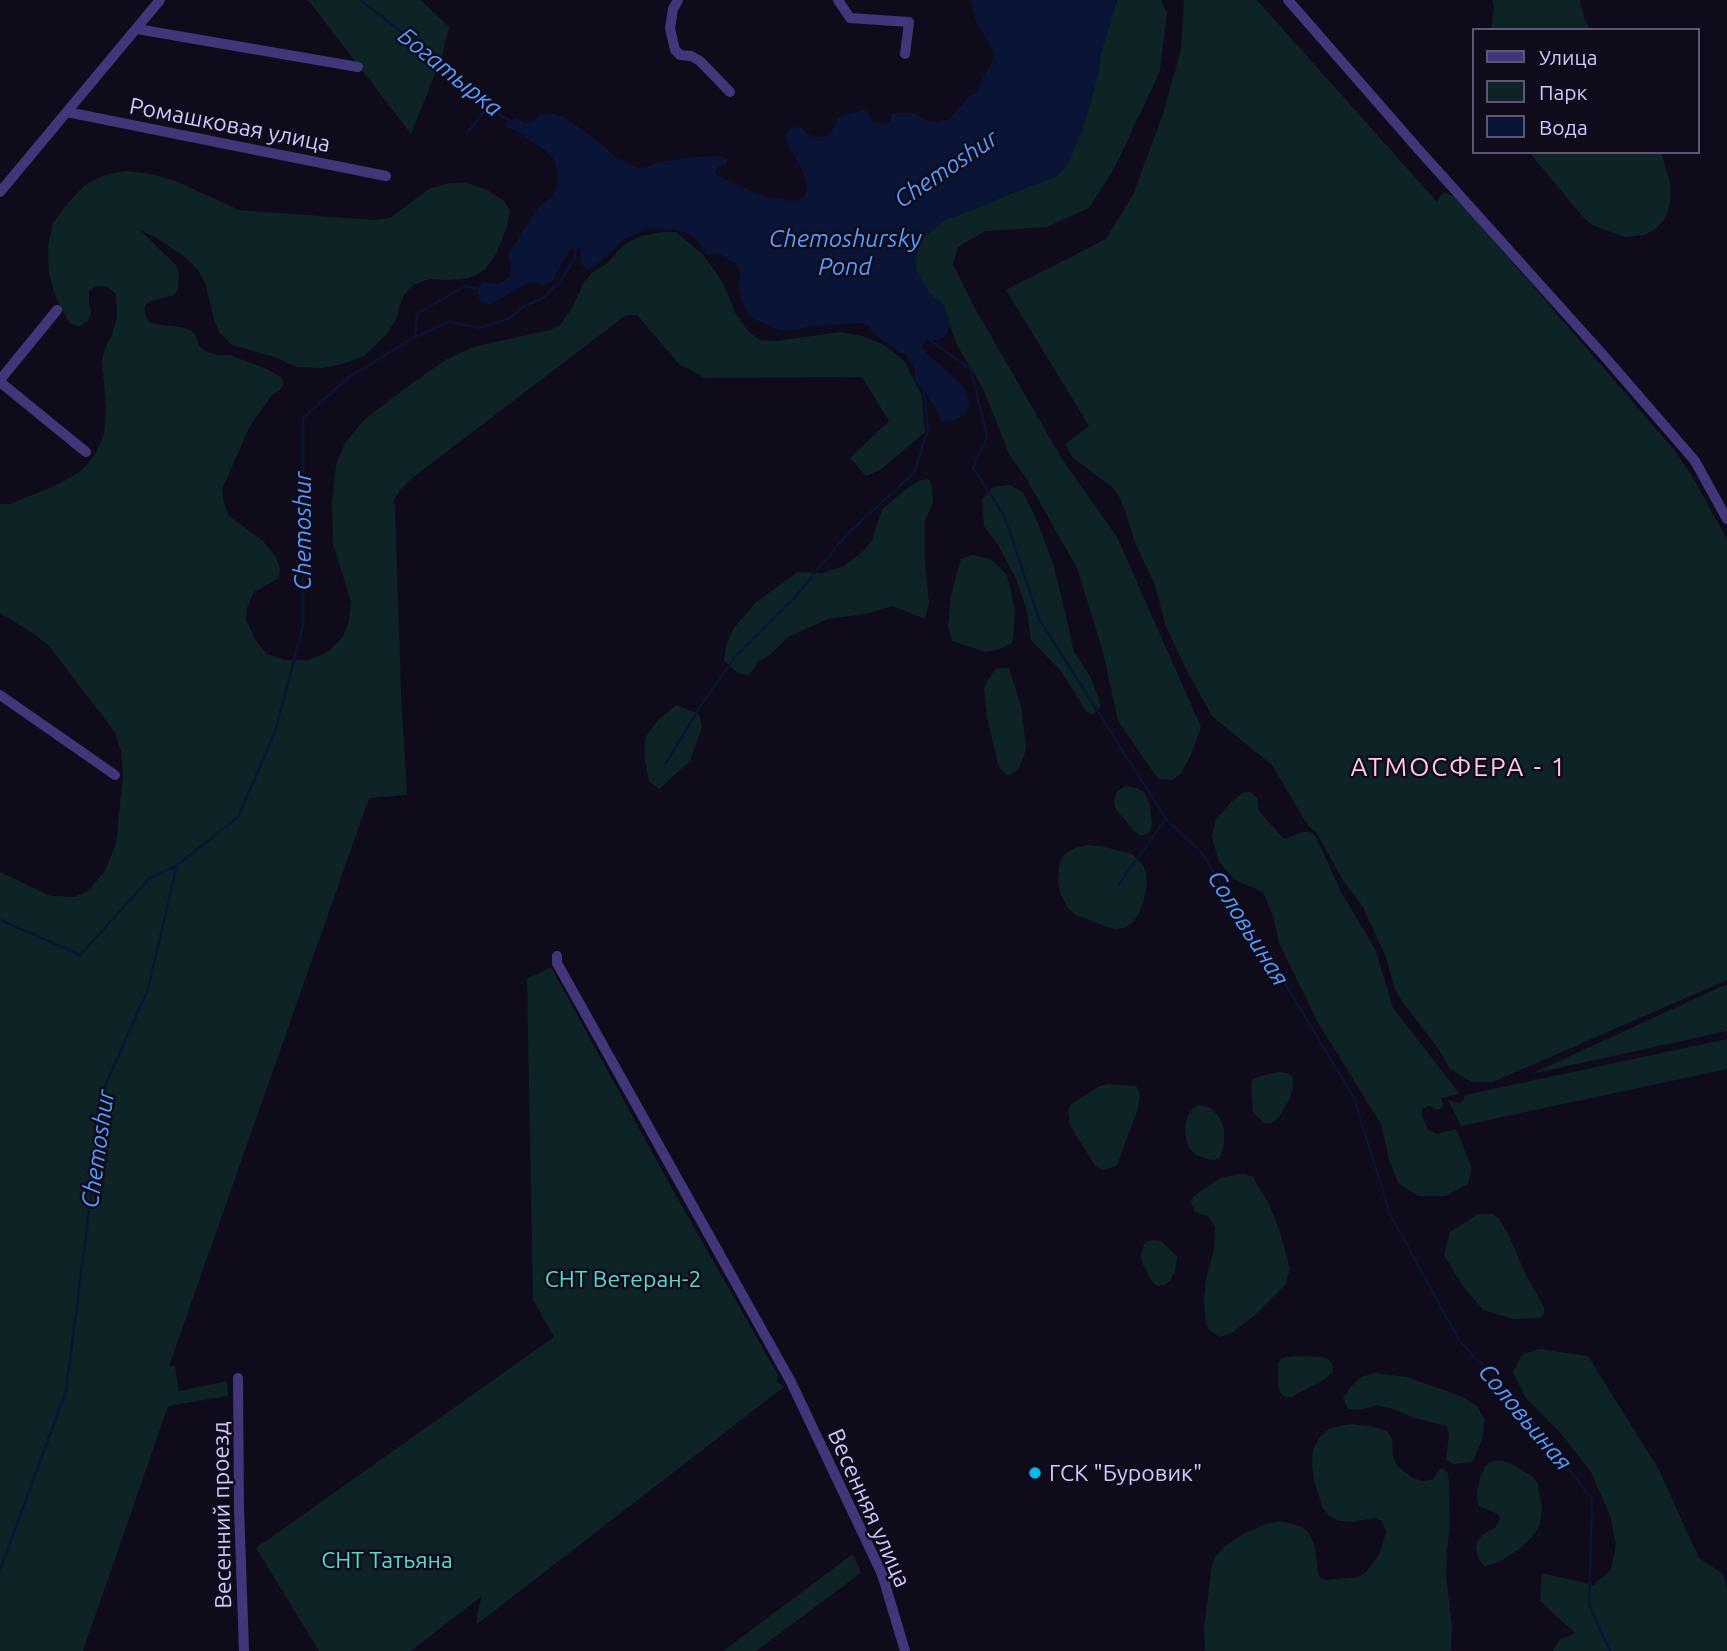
<!DOCTYPE html>
<html>
<head>
<meta charset="utf-8">
<style>
	body { margin:0 }
	#map { position:relative; width:1727px; height:1651px; overflow:hidden; background:#100b1b; font-family:Ubuntu,sans-serif }
	canvas { display:block }
	.legend { position:absolute; left:1472px; top:28px; width:228px; height:126px; box-sizing:border-box; background:#100b1b; border:2px solid #5e5676; margin:0; padding:9px 12px; list-style:none; font-size:21px; color:#d3c6fe }
	.legend li { display:flex; align-items:center; gap:14px; height:35px }
	.legend b { width:35px; border:2px solid #5e5676 }
</style>
</head>
<body>
<div id="map">
<canvas width="1727" height="1651"></canvas>
<ul class="legend">
<li><b style="height:9px;background:#413679"></b>Улица</li>
<li><b style="height:19px;background:#0e2325"></b>Парк</li>
<li><b style="height:19px;background:#091436"></b>Вода</li>
</ul>
</div>
<script>
const c = document.querySelector('canvas').getContext('2d');
c.lineJoin = 'round';
function fillPath(path, color) {
  c.fillStyle = color;
  c.fill(path, 'evenodd');
}
function toPath(rows) {
  const path = new Path2D();
  for (const r of rows) {
    path.moveTo(r[0], r[1]);
    for (let i = 2; i < r.length; i += 2) path.lineTo(r[i], r[i + 1]);
  }
  return path;
}
function stroke(path, color, width, dash) {
  c.strokeStyle = color;
  c.lineWidth = width;
  c.lineCap = dash ? 'butt' : 'round';
  c.setLineDash(dash || []);
  c.stroke(path);
}
function label(font, color, halo, rows, align = 'center') {
  c.font = font + ' Ubuntu,sans-serif';
  c.lineWidth = 5;
  c.setLineDash([]);
  c.textBaseline = 'middle';
  c.strokeStyle = halo;
  c.fillStyle = color;
  for (const [text, x, y, turn = 0] of rows) {
    c.save();
    c.translate(x, y);
    c.rotate((+turn || 0) * Math.PI / 180);
    c.textAlign = isNaN(turn) ? turn : align;
    if (halo) c.strokeText(text, 0, 0);
    c.fillText(text, 0, 0);
    c.restore();
  }
}
fillPath(toPath([
	[308,0,421,0,449,27,442,57,411,134],
	[1117,0,1161,0,1167,13,1160,71,1115,167,1089,208,1047,227,985,231,958,247,953,264,972,303,1062,459,1117,537,1201,727,1191,755,1181,773,1173,780,1158,779,1118,721,1103,652,1077,568,1026,478,1009,454,983,388,958,347,950,326,948,315,943,305,929,293,921,280,916,270,915,260,920,240,945,220,1058,175,1083,128,1098,74,1101,52],
	[1184,0,1257,0,1437,202,1441,194,1446,193,1457,198,1675,451,1692,476,1727,539,1727,980,1493,1082,1471,1082,1450,1069,1438,1048,1403,1003,1395,990,1386,957,1362,905,1344,882,1316,832,1308,826,1272,765,1212,716,1185,667,1165,624,1155,585,1136,545,1125,511,1119,496,1112,487,1073,458,1065,444,1089,426,1006,290,1106,239,1133,195,1163,114,1181,49],
	[1492,0,1580,0,1585,20,1590,30,1491,30,1494,6],
	[1529,152,1661,152,1670,182,1670,203,1666,217,1656,229,1644,235,1625,237,1594,226,1583,217],
	[126,171,152,174,178,182,239,210,374,220,390,218,429,189,449,183,468,183,487,190,504,201,510,211,507,227,496,254,485,270,469,278,449,280,429,279,413,285,403,296,396,319,387,334,364,356,339,365,322,368,297,367,274,357,232,345,219,332,214,320,206,285,198,270,186,258,160,240,139,229,176,265,179,274,178,290,174,295,152,301,146,304,144,309,146,316,149,322,155,324,181,327,190,330,195,334,199,346,207,352,218,355,230,355,269,370,280,377,284,383,280,390,272,395,250,426,222,489,224,503,229,516,263,541,275,556,280,568,279,578,254,592,247,608,246,620,256,641,267,654,284,660,309,660,329,651,343,637,349,620,351,601,333,544,332,502,336,465,345,443,364,420,404,389,447,359,473,347,550,330,560,325,572,308,584,282,592,273,606,264,624,245,641,236,663,232,676,232,703,255,716,272,726,289,735,313,748,331,760,340,776,341,840,332,863,336,884,345,904,361,922,396,925,432,879,471,866,476,850,458,889,421,862,377,705,378,679,364,637,315,626,315,411,479,401,489,394,500,395,506,401,692,407,795,369,798,169,1366,175,1366,179,1391,227,1381,228,1396,168,1406,83,1651,0,1651,0,872,51,896,75,897,88,891,105,871,116,844,123,774,121,751,114,731,49,646,34,634,0,613,0,504,10,504,59,484,81,471,96,453,104,434,106,407,102,360,106,346,112,334,117,317,116,294,107,287,97,286,89,291,89,303,91,312,88,321,80,326,70,324,57,301,49,274,48,246,53,223,67,204,85,185,104,175],
	[929,479,932,488,933,503,925,520,925,562,929,602,925,619,893,606,865,614,828,619,788,637,770,655,759,661,749,675,738,673,724,661,727,643,734,628,756,602,798,572,823,573,844,566,860,554,872,541,882,509,909,487,921,480],
	[1010,485,1023,492,1038,523,1053,564,1063,603,1074,652,1090,676,1101,706,1093,715,1085,711,1080,701,1060,670,1031,640,1027,610,1016,579,998,545,984,526,982,500,993,487],
	[972,555,991,559,1007,575,1015,610,1014,628,1012,643,1000,649,986,652,952,641,948,627,951,595,961,559],
	[996,668,1009,668,1021,706,1026,746,1024,756,1018,770,1008,776,999,767,987,718,984,687],
	[676,705,699,714,702,727,690,761,659,789,649,781,645,761,645,738,658,720],
	[1126,786,1137,788,1144,792,1150,805,1152,826,1150,832,1144,835,1139,835,1134,831,1115,808,1114,801,1117,791],
	[1251,792,1257,798,1259,811,1284,839,1303,832,1310,832,1316,837,1341,892,1376,951,1393,1008,1460,1094,1441,1098,1444,1105,1440,1109,1435,1109,1429,1106,1422,1109,1422,1115,1428,1130,1437,1134,1456,1129,1472,1169,1468,1184,1446,1196,1418,1196,1398,1183,1389,1159,1381,1124,1317,1021,1279,943,1273,916,1263,892,1235,880,1219,862,1212,837,1215,821,1231,802,1243,793],
	[1090,845,1109,848,1132,854,1143,865,1146,873,1147,886,1143,903,1138,915,1132,923,1124,928,1116,929,1107,927,1076,915,1067,907,1060,893,1058,879,1060,861,1066,853,1077,847],
	[551,967,670,1185,778,1375,777,1383,785,1386,476,1625,478,1609,482,1596,411,1651,319,1651,256,1548,554,1337,533,1300,527,979],
	[1727,984,1727,1031,1531,1074],
	[1727,1039,1727,1069,1465,1125,1461,1126,1448,1100,1459,1103,1463,1102,1465,1095],
	[1280,1072,1288,1073,1293,1078,1293,1088,1290,1098,1278,1119,1271,1123,1264,1123,1253,1112,1251,1087,1252,1080,1260,1076],
	[1108,1084,1136,1086,1139,1091,1140,1098,1137,1111,1119,1160,1116,1166,1104,1170,1096,1167,1070,1126,1068,1110,1071,1104,1100,1086],
	[1199,1105,1205,1106,1212,1109,1219,1117,1224,1129,1224,1145,1222,1152,1219,1158,1214,1160,1208,1159,1196,1155,1189,1148,1186,1140,1185,1128,1187,1117,1193,1108],
	[1239,1174,1245,1174,1253,1177,1269,1204,1279,1229,1290,1269,1285,1285,1255,1315,1232,1333,1220,1337,1209,1330,1206,1323,1204,1299,1206,1278,1214,1250,1215,1228,1211,1220,1207,1216,1195,1212,1191,1203,1193,1197,1209,1185,1221,1178],
	[1478,1214,1493,1214,1499,1219,1508,1234,1526,1275,1544,1307,1544,1313,1541,1318,1513,1319,1483,1310,1460,1282,1444,1255,1450,1232],
	[1154,1240,1161,1241,1177,1256,1175,1271,1170,1281,1164,1285,1158,1286,1153,1283,1142,1263,1141,1255,1144,1244,1147,1241],
	[1540,1349,1588,1356,1659,1470,1699,1558,1723,1574,1727,1588,1727,1651,1553,1651,1559,1640,1575,1633,1540,1601,1542,1573,1593,1585,1611,1570,1616,1544,1610,1516,1591,1472,1563,1436,1525,1397,1513,1372,1523,1354],
	[1297,1356,1322,1357,1329,1360,1332,1363,1333,1372,1322,1381,1291,1397,1285,1397,1281,1394,1278,1386,1278,1364,1281,1359,1286,1357],
	[1376,1373,1407,1377,1463,1397,1477,1406,1485,1420,1482,1441,1472,1462,1454,1464,1446,1460,1449,1434,1447,1426,1414,1418,1393,1409,1377,1405,1360,1410,1348,1409,1343,1398,1349,1389,1361,1377],
	[1352,1424,1375,1427,1388,1432,1392,1439,1393,1457,1397,1466,1413,1478,1422,1481,1430,1480,1434,1478,1439,1469,1444,1469,1447,1472,1449,1480,1450,1526,1447,1550,1446,1576,1452,1625,1451,1651,1205,1651,1204,1628,1212,1565,1216,1556,1225,1546,1243,1534,1266,1524,1280,1521,1302,1527,1309,1533,1315,1546,1318,1574,1321,1579,1326,1580,1358,1577,1365,1573,1379,1555,1386,1532,1382,1521,1375,1518,1352,1522,1339,1521,1329,1516,1323,1508,1314,1481,1312,1463,1313,1450,1319,1438,1330,1428],
	[1495,1461,1503,1461,1512,1464,1533,1477,1538,1484,1542,1508,1540,1525,1533,1536,1522,1547,1501,1561,1485,1566,1479,1560,1476,1548,1477,1542,1482,1535,1496,1527,1500,1518,1498,1514,1479,1506,1477,1501,1477,1491,1481,1476,1485,1467,1489,1463],
	[853,1554,861,1573,756,1651,723,1651]
]), '#0e2325');
fillPath(toPath([
	[969,0,1117,0,1101,52,1098,74,1083,128,1067,167,1058,175,1045,181,1013,192,983,206,945,220,920,240,915,260,916,270,929,293,943,305,948,315,950,326,945,337,938,340,926,340,922,347,929,356,946,370,965,388,969,405,966,414,953,421,942,422,936,409,924,390,915,381,915,369,905,353,900,353,872,332,870,326,862,323,814,326,791,330,779,330,756,320,748,314,741,299,738,282,741,277,737,265,718,253,708,255,703,252,700,244,690,234,675,230,647,229,637,233,621,242,600,262,589,269,580,264,581,249,576,248,570,251,562,263,552,282,544,285,529,282,497,301,486,305,480,301,478,294,480,286,484,282,498,284,505,281,510,276,511,265,509,258,509,252,540,205,551,197,556,189,558,179,556,165,553,158,542,148,531,142,522,134,503,125,516,117,525,124,534,121,541,114,553,114,566,118,604,146,615,157,638,168,647,167,656,163,694,157,721,156,727,159,726,165,718,167,715,174,762,196,793,201,805,197,807,187,804,174,786,141,786,135,788,130,794,127,801,127,806,133,815,137,824,137,831,133,838,118,847,114,865,110,873,122,890,123,892,114,899,113,914,113,928,121,938,122,949,119,970,96,977,93,982,78,989,69,994,57,992,48,976,22,971,1]
]), '#091436');
stroke(toPath([
	[360,0,429,53,487,108,513,122],
	[467,133,487,108],
	[415,337,449,322,480,328,510,318,524,306,543,298,562,279,575,257,576,247],
	[927,338,971,370,987,436,973,468,1004,515,1039,619,1166,819,1201,852,1269,957,1354,1098,1390,1214,1459,1340,1523,1410,1592,1499,1589,1605,1610,1651],
	[666,763,700,707,734,658,796,596,846,535,914,473,928,430,924,390],
	[1119,884,1166,819],
	[0,920,80,955,150,878,176,866],
	[0,1570,66,1391,105,1086,148,989,177,865,238,817,275,732,303,626,303,418,349,377,415,337,417,314,465,286,480,290]
]), '#091436', 2.5);
stroke(toPath([
	[678,0,673,9,670,28,675,50,680,55,691,56,700,61,730,92],
	[838,0,850,18,909,22,905,54],
	[1288,0,1419,150,1605,357,1695,461,1727,519],
	[137,29,358,67],
	[67,112,386,176],
	[0,192,160,0],
	[0,380,57,310],
	[0,382,86,452],
	[0,695,115,775],
	[557,956,557,963,791,1382,882,1574,905,1651],
	[238,1378,239,1507,244,1651]
]), '#413679', 10);
for (const [x, y, r, color] of [
	[1035,1473,7,"#04b8ec"]
]) {
  const dot = new Path2D();
  dot.arc(x, y, r, 0, 2 * Math.PI);
  c.fillStyle = color;
  c.fill(dot);
  stroke(dot, '#100b1b', 2.5);
}
label('23px', '#d3c6fe', '#100b1b', [
	["Ромашковая улица",230,125,11],
	["Весенняя улица",869,1508,66],
	["Весенний проезд",222,1515,-91]
]);
label('23px', '#54dbca', '#100b1b', [
	["СНТ Ветеран-2",623,1279],
	["СНТ Татьяна",387,1560]
]);
label('23px', '#d3c6fe', '#100b1b', [
	["ГСК \"Буровик\"",1049,1473]
], 'left');
label('italic 24px', '#559bfc', '#100b1b', [
	["Богатырка",450,72,39],
	["Chemoshur",946,169,-34],
	["Chemoshursky",845,239],
	["Pond",845,267],
	["Chemoshur",303,531,-90],
	["Соловьиная",1248,928,58],
	["Chemoshur",98,1149,-82],
	["Соловьиная",1525,1417,50]
]);
c.letterSpacing = '2px';
label('26px', '#fec8e4', '#100b1b', [
	["АТМОСФЕРА - 1",1459,767]
]);
c.letterSpacing = '0px';
</script>
</body>
</html>
